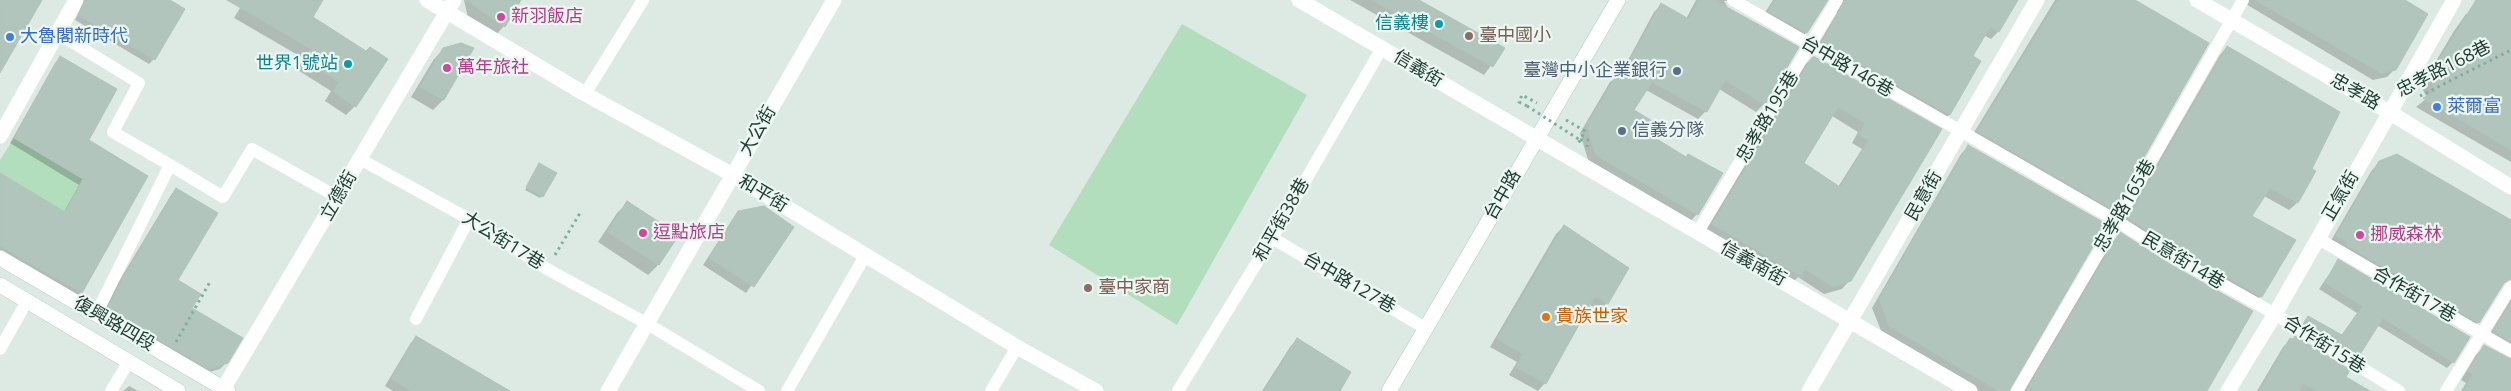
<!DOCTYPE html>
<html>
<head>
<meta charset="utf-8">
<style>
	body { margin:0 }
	canvas { display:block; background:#ddeae4 }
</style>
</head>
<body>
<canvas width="2511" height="391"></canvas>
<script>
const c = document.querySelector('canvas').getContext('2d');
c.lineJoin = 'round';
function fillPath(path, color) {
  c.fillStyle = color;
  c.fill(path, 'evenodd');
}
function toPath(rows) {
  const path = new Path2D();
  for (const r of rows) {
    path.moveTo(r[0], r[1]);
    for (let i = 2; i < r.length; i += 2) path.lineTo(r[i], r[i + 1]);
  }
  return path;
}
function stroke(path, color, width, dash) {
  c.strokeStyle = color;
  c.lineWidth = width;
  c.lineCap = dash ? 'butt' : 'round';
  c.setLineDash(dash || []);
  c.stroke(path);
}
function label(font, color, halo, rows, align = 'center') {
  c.font = font + ' "Open Sans","Noto Sans TC",sans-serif';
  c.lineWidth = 4.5;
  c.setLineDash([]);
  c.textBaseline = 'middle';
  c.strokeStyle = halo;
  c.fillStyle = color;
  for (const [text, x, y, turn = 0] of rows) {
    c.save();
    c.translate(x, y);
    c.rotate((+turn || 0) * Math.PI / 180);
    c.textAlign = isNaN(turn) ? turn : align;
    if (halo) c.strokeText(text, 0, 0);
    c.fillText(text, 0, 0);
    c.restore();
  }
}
fillPath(toPath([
	[1182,24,1307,95,1177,325,1049,245],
	[14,138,83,179,65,212,0,173,0,160]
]), '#b3debd');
fillPath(toPath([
	[82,0,168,0,154,59,149,64,75,20,80,10],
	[232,0,322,0,312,18,355,106,346,115,325,101,331,91,296,69,303,58,234,18,241,6],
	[464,0,520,0,504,26,495,36,468,18],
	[1350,0,1416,0,1503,49,1484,75],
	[1696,0,1733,0,1724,1,1730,11,1764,104,1756,112,1719,89,1706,111,1698,119,1646,90,1633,110,1697,214,1690,222,1589,163,1580,133,1610,82,1620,75,1654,12,1662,4,1686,19],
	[1773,0,1826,0,1806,33,1799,40,1761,19],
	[1830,0,2017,0,1998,32,1991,39,1983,35,1971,56,1980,61,1949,115,1941,122,1815,50,1837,13,1837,4],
	[2055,0,2133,0,2113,209,2105,217,1970,139],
	[2239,0,2402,0,2395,69,2387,77,2373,80],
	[2483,0,2511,0,2511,162,2416,107,2427,98,2421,86,2454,31,2466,14],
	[2227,47,2311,170,2314,172,2297,203,2289,210,2264,196,2250,216,2294,240,2261,296,2253,304,2121,226,2220,55],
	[444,49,472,49,443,100,433,110,411,97,434,59],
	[1813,57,1940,130,1850,280,1842,289,1824,294,1798,277,1792,283,1705,232,1805,65],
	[1832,116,1858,132,1852,143,1862,149,1838,187,1803,164],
	[60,58,87,140,81,292,76,298,0,254,0,175,64,212,79,185,10,143,55,63],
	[1969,146,2009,391,1979,391,1882,333,1872,308,1961,154],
	[2380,162,2511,222,2511,266,2478,322,2470,330,2329,244,2372,170],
	[538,167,542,196,540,198,525,190],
	[177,189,176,280,190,309,226,363,220,369,203,374,102,316,118,283,171,195],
	[627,203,677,235,658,265,648,275,598,242,617,213],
	[739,213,792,227,746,293,703,265,732,220],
	[1564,226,1628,268,1607,303,1599,311,1589,304,1545,383,1538,391,1509,375,1517,362,1490,347,1556,234],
	[2120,234,2206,391,2024,391,2112,242],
	[2338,261,2453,362,2447,368,2377,325,2352,362,2299,329,2308,317,2341,336,2357,313,2319,289],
	[2511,299,2511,391,2461,391,2466,383,2461,380,2476,355,2485,346,2511,359,2511,356,2486,340],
	[416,337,487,391,393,391,385,386,410,344],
	[2291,339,2344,377,2367,391,2257,391,2283,347],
	[1297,340,1338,391,1262,391,1290,347],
	[129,386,138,391,123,391]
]), '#0003');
const building = toPath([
	[0,0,42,0,0,73,0,0],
	[85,0,170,0,185,9,155,60,78,15,85,0],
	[227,0,323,0,313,17,366,51,370,47,388,59,356,107,333,92,339,82,304,59,311,49,227,0],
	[466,0,521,0,505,27,466,0],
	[1372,0,1419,0,1505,48,1493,67,1372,0],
	[1699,0,1714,0,1799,47,1765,105,1725,80,1707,112,1652,82,1634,110,1659,125,1652,136,1686,157,1688,154,1723,173,1698,215,1596,155,1587,125,1618,73,1622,75,1661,3,1689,19,1699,0],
	[1775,0,1828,0,1807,33,1768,11,1775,0],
	[1845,0,2018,0,1999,32,1990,27,1973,56,1981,61,1950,115,1822,42,1845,0],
	[2058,0,2135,0,2209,43,2114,210,1977,131,2058,0],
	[2255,0,2405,0,2428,14,2396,70,2381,73,2255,0],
	[2476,0,2511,0,2511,150,2423,98,2436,92,2429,77,2476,0],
	[461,43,474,48,444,100,420,87,443,48,461,43],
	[2227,46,2340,112,2312,169,2316,171,2298,203,2270,188,2252,216,2296,240,2262,297,2176,249,2128,218,2227,46],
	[60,56,117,89,89,140,148,176,82,293,0,246,0,173,65,212,83,179,14,138,60,56],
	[1813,56,1942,129,1851,281,1833,287,1805,269,1801,276,1712,224,1813,56],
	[1838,107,1865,123,1859,135,1869,140,1840,187,1804,163,1838,107],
	[1968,145,2106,224,2009,391,1999,391,1889,326,1879,299,1968,145],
	[2397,154,2511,220,2511,279,2504,283,2479,323,2346,245,2347,242,2336,236,2379,161,2397,154],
	[539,163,557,173,543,197,526,187,539,163],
	[176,188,218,213,178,280,201,294,192,308,243,338,228,363,209,369,107,310,124,276,176,188],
	[627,201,679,235,659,265,607,232,627,201],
	[764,206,794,227,754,287,709,258,738,211,764,206],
	[1564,225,1629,268,1608,304,1595,296,1546,384,1516,367,1523,354,1497,339,1564,225],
	[2120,232,2168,263,2253,311,2207,391,2026,391,2120,232],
	[2338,259,2470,337,2454,363,2383,318,2359,356,2304,322,2308,316,2342,335,2363,306,2325,283,2338,259],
	[2511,302,2511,342,2493,331,2511,302],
	[416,336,510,391,411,391,391,379,416,336],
	[2295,336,2350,370,2346,377,2370,391,2317,391,2303,383,2299,391,2259,391,2290,338,2293,339,2295,336],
	[1297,338,1351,372,1340,391,1264,391,1297,338],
	[2484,345,2511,359,2511,391,2463,391,2473,374,2468,371,2484,345]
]);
fillPath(building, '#b2c5bd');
stroke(building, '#afc4bb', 1);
const secondary = toPath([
	[0,258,228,391],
	[0,285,178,391],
	[1389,391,1618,0]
]);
stroke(secondary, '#afcbc0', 16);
stroke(toPath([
	[2420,96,2511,50],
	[1527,106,1519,102,1522,95,1537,103],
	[1566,120,1585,131,1578,144],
	[1580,140,1588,140,1587,147],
	[555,255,580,213],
	[176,342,211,280]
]), '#7ab19e', 3, [2.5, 4]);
stroke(toPath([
	[1733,0,2117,221,2172,256,2275,314,2399,391],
	[57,33,139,83,113,132,170,165,96,314],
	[585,94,643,0],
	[360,159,469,219,547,269,646,323,759,391],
	[170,165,223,197,252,149,339,198],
	[1697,233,1837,0],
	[1272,238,1425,328],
	[2317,238,2511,351],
	[416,319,469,219],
	[0,349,27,301],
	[111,391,129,361],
	[787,391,865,256],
	[991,391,1017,347],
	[1178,391,1272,238,1382,48],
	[2017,391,2117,221,2243,0],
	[2446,391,2511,287]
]), '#fff', 12);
stroke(toPath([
	[427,0,585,94,733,175,1017,347,1096,391],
	[1299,0,1970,391],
	[2197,0,2389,112,2511,187],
	[0,136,76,0],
	[222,391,454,0],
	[608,391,834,0],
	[1809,391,2037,0],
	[2228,391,2275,314,2454,0]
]), '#fff', 15);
stroke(secondary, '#fff', 15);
stroke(toPath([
	[1527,106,1580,140]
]), '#7ab19e', 3, [2.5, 4]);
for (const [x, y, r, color] of [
	[501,17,5,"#d1479c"],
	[1439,24,5,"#0f9aa8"],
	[1469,36,5,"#8d6e63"],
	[10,37,5,"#3f7fe0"],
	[348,64,5,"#0f9aa8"],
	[447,68,5,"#d1479c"],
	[1677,71,5,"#5c6f8a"],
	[2437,107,5,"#3f7fe0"],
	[1622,131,5,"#5c6f8a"],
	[643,233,5,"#d1479c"],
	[2360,235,5,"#d1479c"],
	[1088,288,5,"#8d6e63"],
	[1546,317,5,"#e8710a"]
]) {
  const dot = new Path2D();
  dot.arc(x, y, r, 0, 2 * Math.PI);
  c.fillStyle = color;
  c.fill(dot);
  stroke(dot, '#edf7f2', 2);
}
label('18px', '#b23c85', '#edf7f2', [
	["新羽飯店",511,17],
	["萬年旅社",457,68],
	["逗點旅店",653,233],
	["挪威森林",2370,235]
], 'left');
label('18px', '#0d838f', '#edf7f2', [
	["信義樓",1429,24],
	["世界1號站",338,64]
], 'right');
label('18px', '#785e54', '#edf7f2', [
	["臺中國小",1479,36],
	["臺中家商",1098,288]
], 'left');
label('18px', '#366cbe', '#edf7f2', [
	["大魯閣新時代",20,37],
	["萊爾富",2447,107]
], 'left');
label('18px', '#1d3b32', '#edf7f2', [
	["台中路146巷",1847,67,30],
	["信義街",1418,69,31],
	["忠孝路168巷",2444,69,-27],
	["忠孝路",2355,92,30],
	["忠孝路195巷",1768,117,-59],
	["大公街",758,131,-60],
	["和平街",763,194,31],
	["台中路",1503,195,-60],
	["立德街",339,196,-60],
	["民意街",1924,196,-60],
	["正氣街",2341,196,-60],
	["忠孝路165巷",2125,206,-60],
	["和平街38巷",1282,220,-60],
	["大公街17巷",503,241,32],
	["民意街14巷",2183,261,31],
	["信義南街",1753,264,29],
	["台中路127巷",1349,283,30],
	["合作街17巷",2414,295,30],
	["復興路四段",114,324,30],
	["合作街15巷",2324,345,32]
]);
label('18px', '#4e5e75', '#edf7f2', [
	["臺灣中小企業銀行",1667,71],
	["信義分隊",1632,131,"left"]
], 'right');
label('18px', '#c56008', '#edf7f2', [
	["貴族世家",1556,317]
], 'left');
</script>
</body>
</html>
